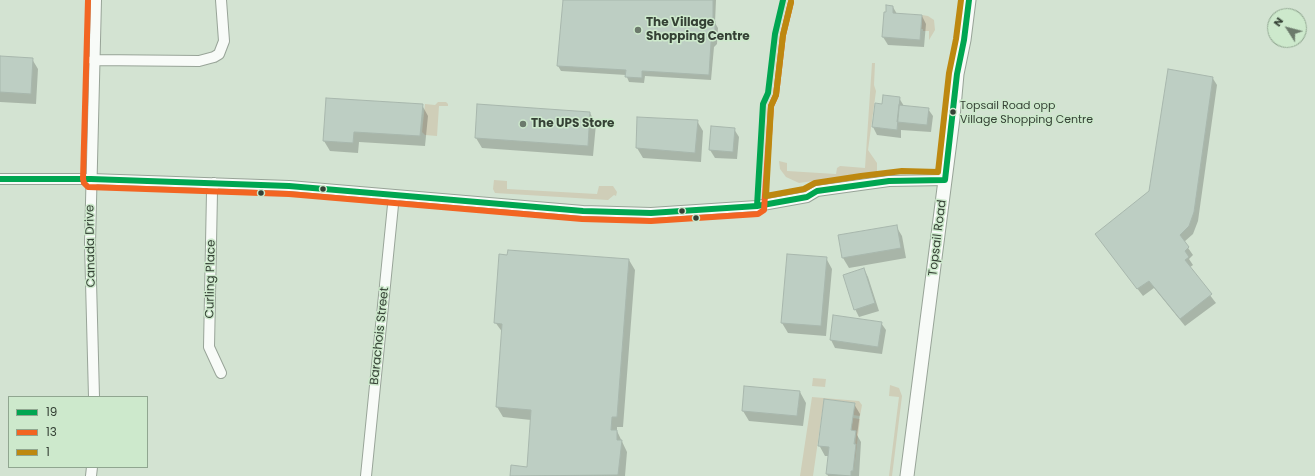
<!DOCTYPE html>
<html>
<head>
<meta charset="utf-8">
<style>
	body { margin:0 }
	#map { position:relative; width:1315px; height:476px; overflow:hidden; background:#d3e3d2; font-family:Poppins,sans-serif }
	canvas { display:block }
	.legend { position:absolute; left:8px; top:396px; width:140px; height:72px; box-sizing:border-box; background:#cde9cc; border:1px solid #90a690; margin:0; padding:5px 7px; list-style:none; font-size:12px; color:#354135 }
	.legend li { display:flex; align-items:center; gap:8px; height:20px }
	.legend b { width:20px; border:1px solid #90a690 }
	.north { position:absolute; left:1267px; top:8px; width:40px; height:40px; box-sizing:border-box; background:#cde9cc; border:1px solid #90a690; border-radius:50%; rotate:306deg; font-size:11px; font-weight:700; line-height:16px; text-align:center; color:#354135 }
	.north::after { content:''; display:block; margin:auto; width:14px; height:18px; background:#6c7a6c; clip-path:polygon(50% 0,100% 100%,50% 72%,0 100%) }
</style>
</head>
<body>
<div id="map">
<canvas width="1315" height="476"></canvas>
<ul class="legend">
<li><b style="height:5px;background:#00a651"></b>19</li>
<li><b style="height:5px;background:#f26522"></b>13</li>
<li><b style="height:5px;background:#bd8810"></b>1</li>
</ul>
<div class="north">N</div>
</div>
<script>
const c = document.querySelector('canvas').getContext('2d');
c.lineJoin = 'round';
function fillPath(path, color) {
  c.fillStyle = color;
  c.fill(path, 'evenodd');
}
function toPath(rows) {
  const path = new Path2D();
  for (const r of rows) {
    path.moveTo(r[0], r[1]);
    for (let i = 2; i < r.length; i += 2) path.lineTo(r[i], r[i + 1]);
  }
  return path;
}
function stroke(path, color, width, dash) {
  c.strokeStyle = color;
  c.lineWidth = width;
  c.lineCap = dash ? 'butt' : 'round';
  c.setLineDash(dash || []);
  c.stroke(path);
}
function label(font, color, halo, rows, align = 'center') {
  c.font = font + ' Poppins,sans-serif';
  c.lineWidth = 3;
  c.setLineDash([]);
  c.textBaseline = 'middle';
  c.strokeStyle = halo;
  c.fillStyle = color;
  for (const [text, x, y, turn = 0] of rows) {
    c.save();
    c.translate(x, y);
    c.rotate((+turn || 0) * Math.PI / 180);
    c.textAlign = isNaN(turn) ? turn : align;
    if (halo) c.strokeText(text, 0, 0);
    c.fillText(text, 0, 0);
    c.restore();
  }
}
fillPath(toPath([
	[922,15,928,16,934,20,935,30,929,40,929,31,923,31,923,29,921,29],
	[872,63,875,63,874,85,876,91,868,150,877,163,877,172,799,183,786,177,780,169,779,161,787,163,787,171,836,174,837,168,840,166,865,168],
	[438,102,446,102,448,104,448,106,439,106,437,136,425,135,422,132,425,104,435,105],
	[494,180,507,181,507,189,597,194,599,186,613,186,617,192,616,196,614,195,608,200,495,193,493,189],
	[813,378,826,379,825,387,812,386],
	[890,385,899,388,902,396,892,476,889,476,899,397,889,396],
	[812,397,859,401,862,405,860,416,853,415,855,403,824,399,813,476,800,476],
	[853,418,860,419,854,469,856,431,851,430]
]), '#cfceb8');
fillPath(toPath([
	[564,0,716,0,715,23,718,28,717,44,714,47,711,80,645,76,644,83,629,82,626,75,561,71,558,66],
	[893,7,897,14,922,16,926,24,924,47,888,45,883,37],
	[0,57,32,59,38,69,36,104,0,102],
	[1212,77,1217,85,1198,221,1193,234,1184,242,1193,255,1189,259,1193,265,1189,268,1216,303,1185,326,1154,288,1143,296,1096,235,1150,192],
	[899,98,904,106,928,109,933,116,931,132,901,130,901,138,877,135,873,127,876,104,883,105],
	[422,105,428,116,425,146,359,142,358,153,330,151,324,141],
	[590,113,596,124,593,156,482,148,476,138],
	[638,118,697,121,703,131,701,162,643,158,637,148],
	[734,129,739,137,737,159,715,158,710,150],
	[896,226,902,236,906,258,849,268,843,258],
	[826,258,832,269,826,336,788,333,782,323],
	[629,260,635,270,623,427,617,427,617,431,627,452,625,476,511,476,512,466,528,468,531,420,503,417,497,407,503,333,495,322],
	[864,269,868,277,879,311,859,317,855,309],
	[881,323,886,330,882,354,835,348,831,340],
	[800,392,806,403,803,426,749,421,743,411],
	[854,404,860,414,857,435,861,442,859,476,828,476,827,474,829,456,825,456,819,445]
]), '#0003');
const building = toPath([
	[563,0,713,0,713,19,715,21,715,39,711,42,709,75,642,71,642,78,625,77,626,70,557,66,563,0],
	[886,5,893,6,893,13,922,15,920,40,882,37,884,12,886,12,886,5],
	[0,56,33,58,31,94,0,92,0,56],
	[1168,69,1213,77,1194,212,1189,226,1180,235,1189,247,1185,251,1189,257,1185,260,1212,294,1180,319,1149,281,1137,289,1095,234,1149,191,1168,69],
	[883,95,900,97,897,130,872,127,875,103,882,104,883,95],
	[326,98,423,104,420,136,354,132,353,143,323,141,326,98],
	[477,104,590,112,588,146,475,138,477,104],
	[899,105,929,108,927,125,897,122,899,105],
	[637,117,698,120,695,153,636,148,637,117],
	[711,126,735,128,733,152,709,150,711,126],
	[897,225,901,248,842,258,838,235,897,225],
	[508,250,629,259,617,417,612,417,611,430,617,430,617,440,622,440,618,475,510,476,511,465,527,467,531,410,496,407,502,324,494,323,499,254,507,255,508,250],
	[787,254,827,257,821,326,781,323,787,254],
	[864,268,875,303,854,310,843,275,864,268],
	[833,315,882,322,878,347,830,340,833,315],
	[744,386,800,391,797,416,742,411,744,386],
	[824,399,855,403,851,430,856,431,854,444,856,444,853,471,851,471,851,476,826,474,829,447,818,446,824,399]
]);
fillPath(building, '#bdcec3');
stroke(building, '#a8b7ad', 1);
const minor = toPath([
	[93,60,199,61,214,57,219,54,224,41,221,0],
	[0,179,91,179,289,186,583,211,651,213,757,206,807,197,817,191,824,190,889,181,945,180],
	[214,183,212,192,209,347,221,373],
	[94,397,90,243,96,0],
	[91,476,92,467],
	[366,476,394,195]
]);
const major = toPath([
	[907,476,953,118,957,74,964,40,969,0]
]);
stroke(minor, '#98a498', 12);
stroke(major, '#98a498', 15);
stroke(minor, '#f8fbf8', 10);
stroke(major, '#f8fbf8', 13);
stroke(toPath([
	[0,179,91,179,289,186,583,211,651,213,757,206,807,197,817,191,889,181,945,180,957,74,964,40,969,0],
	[757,206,763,104,768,93,775,34,783,0]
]), '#00a651', 6);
stroke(toPath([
	[88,0,83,179,84,183,88,187,289,194,582,219,651,221,758,214,764,210,771,106,776,95,783,35,791,2]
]), '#f26522', 6);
stroke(toPath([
	[791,2,783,35,776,95,771,106,766,196,804,189,815,183,861,176,902,171,938,172,949,73,956,39,961,0]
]), '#bd8810', 6);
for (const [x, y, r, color] of [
	[638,30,4,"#6c7a6c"],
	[953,112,3.5,"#354135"],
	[523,124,4,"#6c7a6c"],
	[323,189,3.5,"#354135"],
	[261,193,3.5,"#354135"],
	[682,211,3.5,"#354135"],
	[696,218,3.5,"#354135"]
]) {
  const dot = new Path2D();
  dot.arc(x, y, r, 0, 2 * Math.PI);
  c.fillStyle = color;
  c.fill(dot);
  stroke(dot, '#cde9cc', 1.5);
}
label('11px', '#354135', '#cde9cc', [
	["Topsail Road opp",960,106],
	["Village Shopping Centre",960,120]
], 'left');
label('bold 12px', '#354135', '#cde9cc', [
	["The Village",646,23],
	["Shopping Centre",646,37],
	["The UPS Store",531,124]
], 'left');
label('12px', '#354135', '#cde9cc', [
	["Topsail Road",938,238,-83],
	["Canada Drive",91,246,-91],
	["Curling Place",211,279,-89],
	["Barachois Street",380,336,-84]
]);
</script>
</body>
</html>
